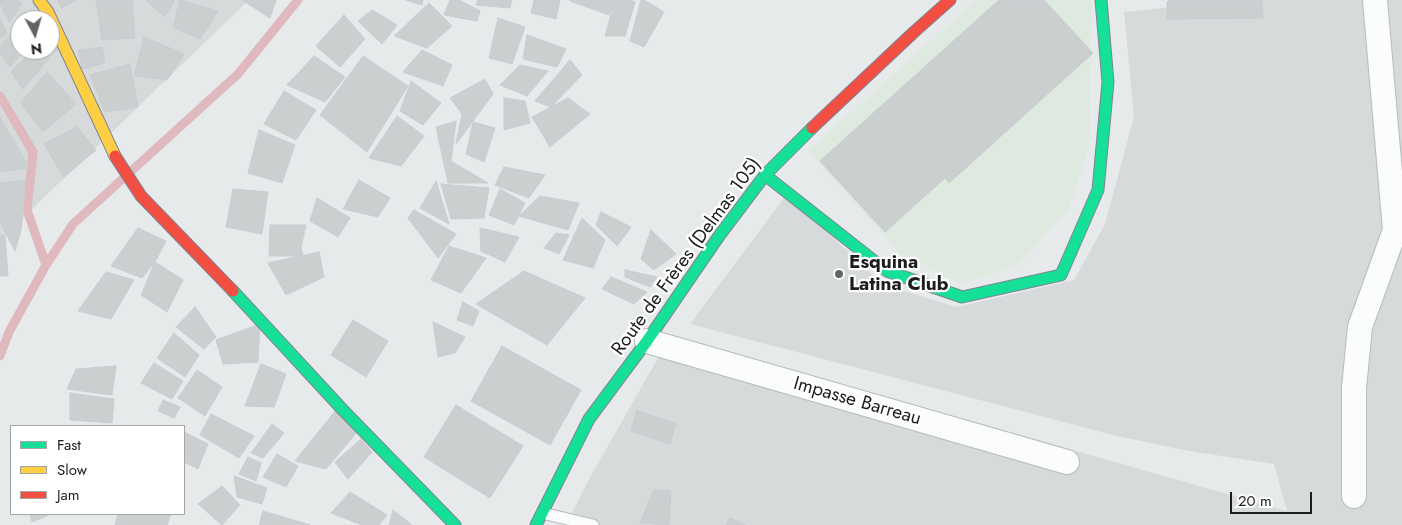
<!DOCTYPE html>
<html>
<head>
<meta charset="utf-8">
<style>
	body { margin:0 }
	#map { position:relative; width:1402px; height:525px; overflow:hidden; background:#e6eaeb; font-family:Jost,sans-serif }
	canvas { display:block }
	.legend { position:absolute; left:10px; top:425px; width:175px; height:90px; box-sizing:border-box; background:#fff; border:1px solid #a5a5a5; margin:0; padding:6px 9px; list-style:none; font-size:15px; color:#1d1d1d }
	.legend li { display:flex; align-items:center; gap:10px; height:25px }
	.legend b { width:25px; border:1px solid #a5a5a5 }
	.north { position:absolute; left:10px; top:10px; width:50px; height:50px; box-sizing:border-box; background:#fff; border:1px solid #a5a5a5; border-radius:50%; rotate:174deg; font-size:14px; font-weight:700; line-height:20px; text-align:center; color:#1d1d1d }
	.north::after { content:''; display:block; margin:auto; width:18px; height:22px; background:#636565; clip-path:polygon(50% 0,100% 100%,50% 72%,0 100%) }
	.scale { position:absolute; left:1230px; top:492px; width:82px; height:22px; box-sizing:border-box; border:2px solid #1d1d1d; border-top:0; padding-left:6px; font-size:15px; line-height:18px; white-space:nowrap; color:#1d1d1d; -webkit-text-stroke:4px #fff; paint-order:stroke }
</style>
</head>
<body>
<div id="map">
<canvas width="1402" height="525"></canvas>
<ul class="legend">
<li><b style="height:6px;background:#16e098"></b>Fast</li>
<li><b style="height:6px;background:#ffcf43"></b>Slow</li>
<li><b style="height:6px;background:#f24e42"></b>Jam</li>
</ul>
<div class="north">N</div>
<div class="scale">20 m</div>
</div>
<script>
const c = document.querySelector('canvas').getContext('2d');
c.lineJoin = 'round';
function fillPath(path, color) {
  c.fillStyle = color;
  c.fill(path, 'evenodd');
}
function toPath(rows) {
  const path = new Path2D();
  for (const r of rows) {
    path.moveTo(r[0], r[1]);
    for (let i = 2; i < r.length; i += 2) path.lineTo(r[i], r[i + 1]);
  }
  return path;
}
function stroke(path, color, width, dash) {
  c.strokeStyle = color;
  c.lineWidth = width;
  c.lineCap = dash ? 'butt' : 'round';
  c.setLineDash(dash || []);
  c.stroke(path);
}
function label(font, color, halo, rows, align = 'center') {
  c.font = font + ' Jost,sans-serif';
  c.lineWidth = 4.5;
  c.setLineDash([]);
  c.textBaseline = 'middle';
  c.strokeStyle = halo;
  c.fillStyle = color;
  for (const [text, x, y, turn = 0] of rows) {
    c.save();
    c.translate(x, y);
    c.rotate((+turn || 0) * Math.PI / 180);
    c.textAlign = isNaN(turn) ? turn : align;
    if (halo) c.strokeText(text, 0, 0);
    c.fillText(text, 0, 0);
    c.restore();
  }
}
fillPath(toPath([
	[0,0,249,0,0,240],
	[20,20,50,20,50,50,20,50],
	[1242,0,1402,0,1402,525,566,525,588,481,662,351,675,337,1287,511,1274,464,1189,451,1117,436,690,324,787,194,883,285,957,307,1074,280,1105,224,1134,117,1124,12]
]), '#d7dada');
fillPath(toPath([
	[976,0,1092,0,1089,148,1069,209,1015,267,960,284,898,251,808,151]
]), '#dee9df');
stroke(toPath([
	[0,96,33,152,27,210,46,265],
	[0,356,9,332,46,265,73,224,238,74,298,0]
]), '#dfb9bd', 9);
const building = toPath([
	[0,0,18,0,22,4,9,22,0,3,0,0],
	[57,0,76,0,62,8,57,0],
	[96,0,132,0,135,38,102,40,96,0],
	[146,0,175,0,165,17,146,0],
	[180,0,218,11,200,39,173,27,180,0],
	[242,0,276,0,270,18,242,0],
	[406,0,423,0,422,5,406,0],
	[450,0,459,0,480,11,477,21,444,15,450,0],
	[478,0,512,0,510,8,476,5,478,0],
	[534,0,560,0,556,19,531,13,534,0],
	[570,0,615,0,609,15,570,1,570,0],
	[615,0,630,0,635,2,625,36,605,36,615,0],
	[641,0,644,0,664,12,644,47,630,41,641,0],
	[999,0,1044,0,1093,53,949,183,945,178,885,232,820,161,999,0],
	[1170,0,1262,0,1263,18,1167,19,1167,2,1170,0],
	[429,3,452,26,427,48,394,36,429,3],
	[372,10,397,25,382,44,358,21,372,10],
	[344,15,365,39,340,67,316,46,344,15],
	[498,18,525,27,512,64,489,58,498,18],
	[0,19,7,34,0,38,0,19],
	[16,29,20,34,20,50,25,50,10,67,0,53,0,46,16,29],
	[527,35,566,49,557,67,523,59,527,35],
	[50,37,58,48,23,89,11,72,33,50,50,50,50,37],
	[144,37,184,54,167,80,134,76,144,37],
	[102,47,105,63,82,69,78,50,102,47],
	[422,50,452,65,443,86,403,72,422,50],
	[314,56,345,77,325,102,287,85,314,56],
	[363,56,408,86,367,152,320,115,363,56],
	[570,60,582,75,551,107,535,101,570,60],
	[130,64,138,107,105,112,90,75,130,64],
	[520,65,548,71,527,96,500,85,520,65],
	[47,72,76,104,43,132,21,103,47,72],
	[485,79,493,94,456,144,462,114,450,98,485,79],
	[411,81,441,103,423,125,400,111,411,81],
	[284,91,316,110,296,140,264,124,284,91],
	[504,98,525,101,530,123,504,130,504,98],
	[568,98,590,114,550,147,532,117,568,98],
	[397,116,424,136,401,166,369,158,397,116],
	[0,117,29,168,0,172,0,117],
	[456,121,451,161,488,183,448,183,436,127,456,121],
	[473,122,495,128,484,162,466,154,473,122],
	[77,127,96,150,64,177,44,144,77,127],
	[259,130,295,145,282,183,248,173,259,130],
	[504,167,545,175,529,198,495,185,504,167],
	[26,180,21,230,15,251,0,222,0,183,26,180],
	[359,180,390,198,378,217,343,209,359,180],
	[436,181,449,224,420,208,436,181],
	[441,184,489,188,484,218,451,219,441,184],
	[233,189,268,192,262,234,226,227,233,189],
	[500,189,525,203,514,225,489,215,500,189],
	[540,196,579,203,568,230,519,216,540,196],
	[317,198,350,218,338,237,310,221,317,198],
	[414,210,456,234,438,258,408,218,414,210],
	[601,212,631,227,617,246,596,225,601,212],
	[582,218,605,240,593,268,563,260,582,218],
	[270,225,306,225,301,247,303,256,269,256,270,225],
	[138,228,166,241,155,262,142,278,111,266,138,228],
	[480,228,519,237,505,262,481,251,480,228],
	[651,230,676,254,654,270,641,259,651,230],
	[556,233,569,235,559,254,544,248,556,233],
	[5,235,8,276,0,276,0,236,5,235],
	[449,246,486,258,461,293,431,280,449,246],
	[319,252,324,277,286,295,268,263,319,252],
	[155,262,183,280,167,312,141,295,155,262],
	[625,270,657,277,650,287,625,277,625,270],
	[524,271,585,298,547,345,476,304,524,271],
	[106,272,134,280,111,319,78,311,106,272],
	[611,277,647,292,634,304,602,289,611,277],
	[463,302,479,311,473,326,457,320,463,302],
	[195,307,216,337,204,349,176,327,195,307],
	[353,320,388,341,366,377,331,355,353,320],
	[433,322,465,337,455,353,438,357,433,322],
	[260,324,258,362,223,364,216,340,260,324],
	[174,333,199,355,185,377,157,358,174,333],
	[502,346,581,390,550,445,471,401,502,346],
	[154,363,183,381,172,399,141,383,154,363],
	[261,364,286,374,274,407,245,406,261,364],
	[116,366,112,395,67,389,76,369,116,366],
	[197,370,222,387,205,416,178,398,197,370],
	[70,393,114,399,112,423,70,420,70,393],
	[163,400,180,407,174,418,158,411,163,400],
	[456,405,523,446,490,498,424,457,456,405],
	[336,410,357,432,326,469,295,461,336,410],
	[637,411,676,423,670,444,631,431,637,411],
	[211,414,254,436,239,458,200,435,211,414],
	[272,424,284,433,263,458,251,453,272,424],
	[184,432,208,444,198,469,184,462,184,432],
	[361,439,372,452,348,479,335,462,361,439],
	[277,454,298,466,286,487,263,477,277,454],
	[248,457,261,463,256,481,239,474,248,457],
	[234,476,267,488,262,504,237,497,234,476],
	[222,486,240,505,222,525,198,504,222,486],
	[654,490,671,491,669,525,640,523,654,490],
	[350,492,387,515,379,525,362,525,331,513,350,492],
	[393,510,412,525,389,525,393,510],
	[263,511,310,525,259,525,263,511],
	[30,514,51,514,32,522,30,514],
	[118,514,171,514,167,525,115,525,118,514],
	[730,518,745,525,726,525,730,518]
]);
fillPath(building, '#cbcfd0');
stroke(building, '#c7cdcf', 1);
const lane = toPath([
	[542,513,593,525]
]);
const street = toPath([
	[647,341,1067,462],
	[1354,496,1354,388,1360,327,1395,230,1375,0]
]);
const fast = toPath([
	[765,175,887,271,962,297,1061,275,1098,190,1108,82,1101,0],
	[233,291,342,409,455,525],
	[536,525,589,419,647,341,719,236,765,175,812,128]
]);
const slow = toPath([
	[39,0,48,12,115,156]
]);
const jam = toPath([
	[812,128,914,32,950,0],
	[115,156,141,196,233,291]
]);
stroke(lane, '#b9bbbb', 13);
stroke(street, '#b9bbbb', 26);
stroke(fast, '#7e8495', 13);
stroke(slow, '#7e8495', 13);
stroke(jam, '#7e8495', 13);
stroke(lane, '#fbfcfc', 11);
stroke(street, '#fbfcfc', 24);
stroke(fast, '#16e098', 11);
stroke(slow, '#ffcf43', 11);
stroke(jam, '#f24e42', 11);
for (const [x, y, r, color] of [
	[839,274,5,"#636565"]
]) {
  const dot = new Path2D();
  dot.arc(x, y, r, 0, 2 * Math.PI);
  c.fillStyle = color;
  c.fill(dot);
  stroke(dot, '#fff', 2);
}
label('19px', '#1d1d1d', '#fff', [
	["Route de Frères (Delmas 105)",687,257,-54],
	["Impasse Barreau",857,402,16]
]);
label('bold 19px', '#1d1d1d', '#fff', [
	["Esquina",849,263],
	["Latina Club",849,285]
], 'left');
</script>
</body>
</html>
